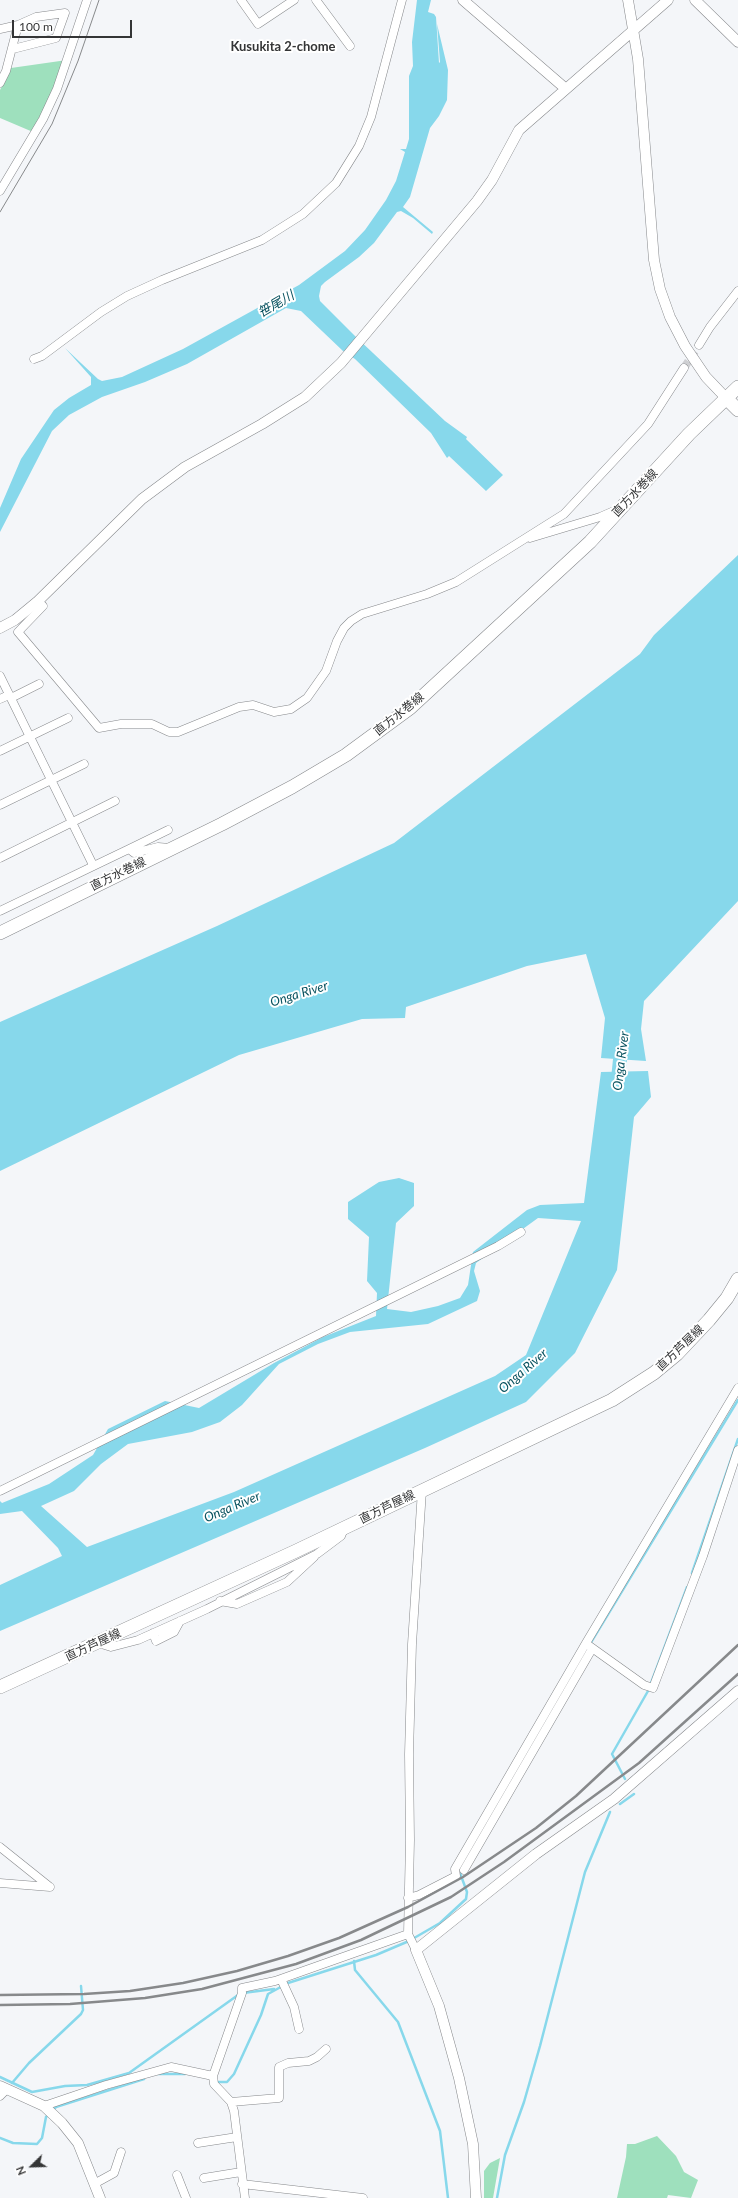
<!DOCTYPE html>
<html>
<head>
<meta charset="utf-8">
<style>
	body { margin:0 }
	#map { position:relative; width:738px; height:2198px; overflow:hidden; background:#f4f6f9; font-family:Lato,sans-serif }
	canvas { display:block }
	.north { position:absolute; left:12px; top:2146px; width:40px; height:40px; -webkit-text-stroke:3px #fff; paint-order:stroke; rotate:247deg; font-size:11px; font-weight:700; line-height:16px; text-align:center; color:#343536 }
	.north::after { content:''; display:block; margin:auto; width:14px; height:18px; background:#343536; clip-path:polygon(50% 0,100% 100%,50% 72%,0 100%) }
	.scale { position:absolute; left:12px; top:20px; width:120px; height:18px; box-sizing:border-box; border:2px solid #343536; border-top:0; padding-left:5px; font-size:12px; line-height:14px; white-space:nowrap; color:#343536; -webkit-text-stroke:3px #fff; paint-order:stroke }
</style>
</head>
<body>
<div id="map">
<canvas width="738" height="2198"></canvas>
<div class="north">N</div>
<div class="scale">100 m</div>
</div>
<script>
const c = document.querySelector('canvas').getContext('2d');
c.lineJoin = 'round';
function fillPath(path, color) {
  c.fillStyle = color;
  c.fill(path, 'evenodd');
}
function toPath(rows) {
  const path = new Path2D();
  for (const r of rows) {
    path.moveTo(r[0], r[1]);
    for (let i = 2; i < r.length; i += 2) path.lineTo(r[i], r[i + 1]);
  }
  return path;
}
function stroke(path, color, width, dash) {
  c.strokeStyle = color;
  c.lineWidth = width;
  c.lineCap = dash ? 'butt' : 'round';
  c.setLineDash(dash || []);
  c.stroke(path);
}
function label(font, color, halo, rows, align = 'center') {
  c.font = font + ' Lato,"Noto Sans JP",sans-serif';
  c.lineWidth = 4;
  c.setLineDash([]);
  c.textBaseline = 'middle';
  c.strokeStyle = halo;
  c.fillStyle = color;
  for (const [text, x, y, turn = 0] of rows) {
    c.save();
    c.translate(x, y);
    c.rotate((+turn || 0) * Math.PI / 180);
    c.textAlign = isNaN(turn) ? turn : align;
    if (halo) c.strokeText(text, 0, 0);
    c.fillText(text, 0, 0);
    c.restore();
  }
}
fillPath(toPath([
	[67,60,33,132,0,118,0,90,11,68],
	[657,2136,676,2156,684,2172,698,2180,691,2198,668,2195,667,2198,617,2198,626,2157,627,2144,635,2144],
	[500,2158,493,2198,484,2198,484,2171,490,2163]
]), '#9ee0bd');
fillPath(toPath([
	[417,0,431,0,428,12,434,14,436,17,439,63,440,62,437,24,448,70,447,100,439,116,430,128,410,197,403,207,433,232,432,234,413,218,401,211,397,212,374,243,359,257,325,282,321,286,319,296,320,301,355,336,445,421,467,437,466,439,503,475,486,491,449,456,447,458,431,433,355,359,343,351,301,311,286,308,187,364,145,382,102,397,69,415,52,431,0,532,0,508,21,459,54,410,69,398,91,385,91,377,65,348,98,379,102,381,122,377,183,349,299,285,345,251,365,230,386,200,396,181,405,152,400,149,406,149,409,139,409,76,413,66,412,42],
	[738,555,738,901,644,1001,641,1029,646,1061,601,1058,605,1018,586,954,527,966,406,1007,405,1018,362,1019,239,1055,0,1171,0,1022,217,926,394,843,640,654,654,635],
	[648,1071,651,1097,634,1117,617,1270,575,1353,526,1402,425,1448,0,1631,0,1585,62,1556,58,1548,22,1511,0,1514,0,1501,2,1503,49,1484,93,1455,108,1429,165,1401,199,1408,274,1363,323,1337,376,1316,377,1293,367,1281,369,1237,348,1219,348,1202,379,1182,399,1178,414,1183,414,1206,396,1223,387,1309,411,1312,438,1306,460,1298,468,1285,473,1252,527,1210,540,1205,584,1203,601,1072],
	[538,1218,581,1221,526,1355,495,1376,234,1492,87,1547,41,1506,74,1491,101,1464,128,1444,192,1432,220,1422,242,1405,279,1364,318,1344,350,1332,428,1324,477,1301,480,1291,474,1271,476,1263]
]), '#87d8eb');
stroke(toPath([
	[692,1573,738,1439],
	[590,1644,738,1400],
	[625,1779,612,1754,648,1691,687,1587],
	[620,1804,634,1794],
	[354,1961,355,1970,398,2022,440,2131,448,2198],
	[243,1993,274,1989],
	[158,2074,185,2074],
	[0,2077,32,2092,65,2086,87,2085,129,2073,238,1995],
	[217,2082,227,2082,234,2074,261,2015,268,1994,288,1983,376,1955,409,1941,440,1923,466,1899,467,1892,460,1873,462,1869],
	[12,2083,29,2063,81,2014,83,2010,81,1986],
	[53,2110,56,2107,144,2079],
	[0,2138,13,2143,37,2144,42,2138,46,2117,49,2114],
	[497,2198,505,2155,524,2102,540,2046,585,1872,610,1812]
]), '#87d8eb', 2.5);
stroke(toPath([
	[617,1089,622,1040]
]), '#87d8eb', 14);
stroke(toPath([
	[684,368,699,345]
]), '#cecfd2', 8, [8, 4]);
const minor = toPath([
	[241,0,258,24,294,0],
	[316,0,350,46],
	[0,29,18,25,6,71,0,83],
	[13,49,56,38,65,13,36,17,18,25],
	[0,191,43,119,57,89,87,0],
	[699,345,710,327,738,291],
	[34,359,42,356,101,312,127,296,162,280,262,240,303,214,336,183,359,146,371,117,402,0],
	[530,538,600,517,616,510],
	[38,601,43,606,18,632,99,728,121,724,152,724,169,732,178,732,239,707,253,705,274,712,291,709,307,698,326,671,337,641,344,628,351,621,362,614,427,594,456,582,564,514,648,424,684,368],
	[0,676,93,865],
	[11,698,39,684],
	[0,699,9,695],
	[0,751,68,718],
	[0,805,84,764],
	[129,849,168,830],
	[0,858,115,801],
	[0,911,129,849,134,853,158,847,170,848],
	[0,1491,498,1246,521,1232],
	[220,1601,237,1604,287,1582,314,1557],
	[153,1633,156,1641,174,1632,180,1621],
	[98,1643,111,1647,138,1640,207,1609,317,1554,341,1536,343,1531],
	[588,1645,644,1685,653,1688,703,1556,738,1450],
	[0,1847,50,1887],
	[464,1870,592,1649],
	[0,1883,50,1887],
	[408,1898,419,1895,456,1876,455,1869,586,1643,738,1388],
	[416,1950,408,1934,410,1840,409,1754,412,1644,422,1490],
	[281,1979,294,2007,299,2029],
	[213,2076,242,1993,242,1988,275,1981,408,1934],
	[0,2096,7,2089],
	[231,2102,279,2098,279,2067,288,2063,309,2061,317,2057,326,2049],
	[44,2106,106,2085,171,2067,213,2076,214,2084,231,2102,234,2111,245,2198],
	[198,2143,237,2137],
	[177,2175,186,2198],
	[204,2178,241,2172],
	[94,2184,114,2173,121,2152],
	[242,2184,363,2198]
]);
const tertiary = toPath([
	[463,0,566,89],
	[628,0,638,59,654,260,660,289,670,317,685,346,706,377,726,398],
	[695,0,738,42],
	[0,628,15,620,38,601,142,499,185,467,262,424,305,397,341,363,477,201,492,180,519,130,668,0],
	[0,2086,44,2106,62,2123,78,2143,100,2198],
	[476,2198,473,2144,459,2078,439,2006,416,1950,536,1854,614,1799,738,1691]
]);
const primary = toPath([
	[726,398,738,410],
	[0,933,222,824,292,787,346,755,410,708,590,542,689,434,738,387],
	[0,1687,296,1551,612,1400,654,1373,677,1354,709,1320,727,1298,738,1279]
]);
stroke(minor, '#86888b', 9);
stroke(tertiary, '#86888b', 11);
stroke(primary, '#86888b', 14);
stroke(minor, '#fff', 8);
stroke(tertiary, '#fff', 10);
stroke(primary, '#fff', 13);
stroke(toPath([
	[0,212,52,124,78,61,99,0]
]), '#87898b', 1);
stroke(toPath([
	[0,1995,84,1994,130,1991,183,1983,237,1971,288,1956,339,1938,408,1907,463,1877,536,1828,576,1796,738,1645],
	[0,2005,70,2004,145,1998,202,1989,296,1964,361,1940,451,1897,504,1862,639,1763,738,1674]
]), '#87898b', 2.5);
label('12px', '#343536', '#fff', [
	["直方水巻線",635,493,-47],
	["直方水巻線",399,714,-39],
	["直方水巻線",118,874,-26],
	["直方芦屋線",680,1348,-44],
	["直方芦屋線",387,1507,-26],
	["直方芦屋線",93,1645,-25]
]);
label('bold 13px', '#343536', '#fff', [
	["Kusukita 2-chome",283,47]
]);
label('italic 13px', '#08525f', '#fff', [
	["笹尾川",276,304,-30],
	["Onga River",299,994,-17],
	["Onga River",621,1061,-83],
	["Onga River",523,1371,-41],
	["Onga River",232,1507,-23]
]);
</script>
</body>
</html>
